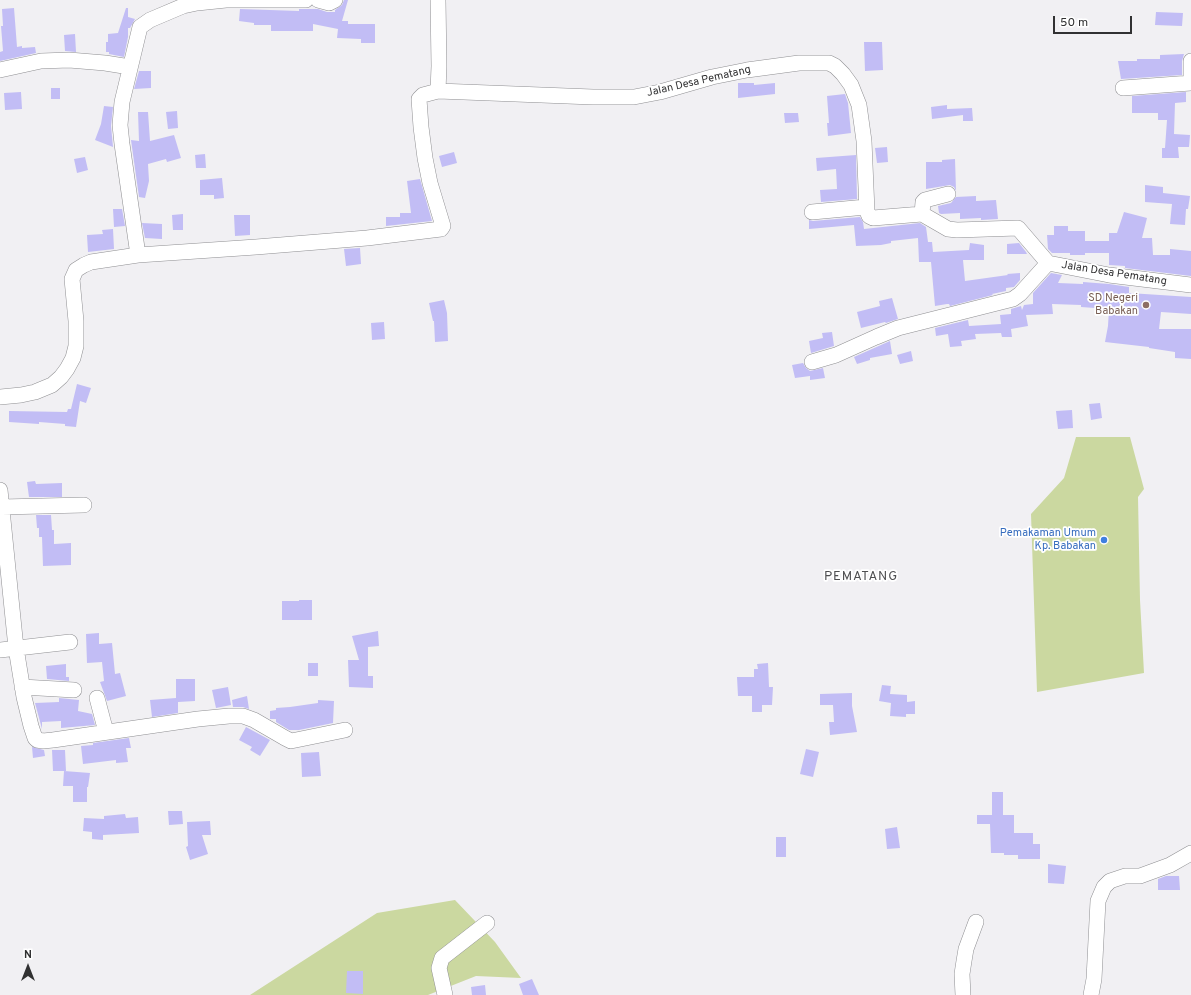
<!DOCTYPE html>
<html>
<head>
<meta charset="utf-8">
<style>
	body { margin:0 }
	#map { position:relative; width:1191px; height:995px; overflow:hidden; background:#f1f0f3; font-family:Overpass,sans-serif }
	canvas { display:block }
	.north { position:absolute; left:8px; top:947px; width:40px; height:40px; -webkit-text-stroke:3px #fff; paint-order:stroke; rotate:0deg; font-size:11px; font-weight:700; line-height:16px; text-align:center; color:#313132 }
	.north::after { content:''; display:block; margin:auto; width:14px; height:18px; background:#313132; clip-path:polygon(50% 0,100% 100%,50% 72%,0 100%) }
	.scale { position:absolute; left:1053px; top:16px; width:79px; height:18px; box-sizing:border-box; border:2px solid #313132; border-top:0; padding-left:5px; font-size:12px; line-height:14px; white-space:nowrap; color:#313132; -webkit-text-stroke:3px #fff; paint-order:stroke }
</style>
</head>
<body>
<div id="map">
<canvas width="1191" height="995"></canvas>
<div class="north">N</div>
<div class="scale">50 m</div>
</div>
<script>
const c = document.querySelector('canvas').getContext('2d');
c.lineJoin = 'round';
function fillPath(path, color) {
  c.fillStyle = color;
  c.fill(path, 'evenodd');
}
function toPath(rows) {
  const path = new Path2D();
  for (const r of rows) {
    path.moveTo(r[0], r[1]);
    for (let i = 2; i < r.length; i += 2) path.lineTo(r[i], r[i + 1]);
  }
  return path;
}
function stroke(path, color, width, dash) {
  c.strokeStyle = color;
  c.lineWidth = width;
  c.lineCap = dash ? 'butt' : 'round';
  c.setLineDash(dash || []);
  c.stroke(path);
}
function label(font, color, halo, rows, align = 'center') {
  c.font = font + ' Overpass,sans-serif';
  c.lineWidth = 3.5;
  c.setLineDash([]);
  c.textBaseline = 'middle';
  c.strokeStyle = halo;
  c.fillStyle = color;
  for (const [text, x, y, turn = 0] of rows) {
    c.save();
    c.translate(x, y);
    c.rotate((+turn || 0) * Math.PI / 180);
    c.textAlign = isNaN(turn) ? turn : align;
    if (halo) c.strokeText(text, 0, 0);
    c.fillText(text, 0, 0);
    c.restore();
  }
}
fillPath(toPath([
	[1076,437,1130,437,1144,489,1138,497,1140,600,1144,673,1037,692,1031,514,1064,478],
	[455,900,495,942,521,978,476,976,428,995,250,995,377,913]
]), '#cbd8a0');
fillPath(toPath([
	[344,0,348,0,342,21,348,21,348,24,375,24,375,43,361,43,361,39,337,38,338,29,313,24,313,31,271,31,271,25,254,25,254,23,239,21,240,9,299,11,299,9,318,9,327,12,335,12,335,10,342,5],
	[14,8,17,47,22,46,22,48,35,47,36,53,0,61,0,52,3,51,1,26,3,26,2,9],
	[126,8,128,8,128,17,135,19,130,28,128,28,128,37,124,57,109,54,109,52,106,52,106,42,108,42,108,34,118,33],
	[1156,12,1183,13,1182,26,1155,25],
	[75,34,76,52,65,51,64,35],
	[864,42,882,42,883,70,865,71],
	[1184,54,1182,61,1182,75,1121,79,1118,61,1137,61,1137,59,1160,59,1160,55],
	[139,71,151,71,151,88,134,89],
	[738,83,754,83,754,85,775,83,775,94,738,98],
	[51,88,60,88,60,99,51,99],
	[21,92,22,109,5,110,4,93],
	[1186,92,1186,102,1175,103,1174,134,1190,135,1189,147,1178,147,1179,158,1162,158,1162,148,1165,148,1167,120,1158,120,1158,113,1132,113,1132,96],
	[845,94,848,103,851,133,828,136,827,123,829,123,827,96],
	[947,105,947,109,972,108,973,121,963,121,963,115,932,119,931,107],
	[104,106,113,107,111,126,113,147,95,140,101,124],
	[177,111,178,128,168,129,166,112],
	[138,112,148,112,150,141,174,135,181,158,167,162,166,159,148,164,149,181,145,198,139,197,131,140,139,141],
	[784,113,798,113,799,122,785,123],
	[887,147,888,162,877,163,875,148],
	[454,152,457,163,442,167,439,156],
	[205,154,206,168,196,168,195,155],
	[856,155,857,199,821,202,820,190,837,189,836,169,817,171,816,158],
	[85,157,88,170,77,173,74,159],
	[955,159,956,191,954,187,950,185,926,189,926,162,942,162,942,160],
	[222,178,224,198,214,199,214,195,200,195,200,180],
	[420,179,432,221,386,226,386,217,400,217,400,213,411,213,407,181],
	[1145,185,1163,187,1163,193,1190,196,1188,209,1186,209,1185,225,1170,224,1172,204,1145,202],
	[976,196,976,201,996,200,998,219,981,220,981,218,960,219,960,213,941,214,939,213,938,206,951,203,956,197],
	[113,209,122,209,125,226,114,227],
	[1124,212,1147,218,1142,238,1152,238,1153,255,1170,255,1170,249,1191,251,1191,276,1125,268,1125,266,1109,265,1109,253,1085,253,1085,255,1070,255,1070,253,1052,253,1048,249,1047,235,1054,235,1054,226,1068,226,1068,231,1085,231,1085,241,1109,241,1109,233,1117,233],
	[183,214,183,230,173,230,172,215],
	[234,215,250,215,250,235,235,236],
	[860,217,863,222,864,229,920,223,926,227,928,242,932,242,933,252,969,250,970,243,984,245,984,260,963,260,965,281,1008,275,1007,274,1020,273,1020,280,1014,287,1006,288,1006,291,992,294,993,295,950,306,949,304,947,304,935,306,931,262,919,262,918,238,891,241,891,243,881,245,856,246,854,225,809,229,809,220,813,221],
	[142,223,162,224,162,239,145,238],
	[113,229,114,249,88,252,87,235,103,234,102,230],
	[1019,243,1026,252,1027,254,1007,254,1007,244],
	[360,248,361,264,346,266,344,249],
	[1051,273,1062,275,1058,283,1083,284,1083,282,1109,284,1129,287,1129,293,1191,297,1191,314,1161,312,1159,329,1191,329,1191,359,1175,358,1175,352,1149,348,1149,347,1105,342,1108,326,1109,309,1081,307,1081,305,1052,304,1053,314,1026,315,1028,326,1011,329,1012,337,1002,337,1001,333,975,334,976,339,961,341,962,346,950,347,948,334,936,336,935,328,968,320,969,326,1001,324,1000,315,1011,314,1011,309,1021,306,1022,310,1024,305,1033,304,1033,293],
	[892,298,898,319,886,323,885,322,861,328,857,312,880,306,879,301],
	[444,300,447,313,448,341,435,342,434,321,433,321,429,303],
	[384,322,385,339,372,340,371,323],
	[832,332,834,346,811,353,809,341,823,338,822,333],
	[890,341,892,354,870,358,870,360,857,364,854,357],
	[911,351,913,361,900,364,897,355],
	[803,363,806,368,810,371,823,368,825,378,810,380,810,376,795,378,792,365],
	[77,384,91,388,86,403,80,401,76,427,65,426,65,424,39,422,39,424,9,422,9,411,67,412,68,409,71,409],
	[1100,403,1102,418,1091,420,1089,404],
	[1072,410,1073,428,1058,429,1056,411],
	[35,481,36,484,62,483,62,497,29,497,27,482],
	[36,515,51,515,52,530,54,530,54,544,71,543,71,565,43,566,42,537,39,537,39,528,37,528],
	[299,600,312,600,312,620,282,620,282,601,299,601],
	[378,631,379,646,368,647,368,676,373,676,373,688,349,687,348,660,359,660,352,636],
	[99,633,99,644,112,643,115,674,120,673,126,696,107,701,100,682,104,681,102,662,87,663,86,634],
	[308,663,318,663,318,676,308,676],
	[768,663,769,687,773,687,772,705,762,705,762,712,752,712,752,696,738,696,737,677,754,677,754,669,758,669,757,664],
	[66,664,66,677,69,677,69,681,47,679,46,666],
	[176,679,195,679,195,701,178,702,178,713,152,717,150,700,176,698],
	[882,685,891,686,890,694,907,695,907,702,915,701,915,714,906,714,906,717,890,716,891,703,879,701],
	[228,687,231,705,216,708,212,690],
	[852,693,852,706,857,732,830,735,829,722,834,722,833,705,820,705,820,694],
	[247,696,249,709,243,707,233,707,232,700],
	[59,698,79,700,78,711,92,714,95,725,61,728,61,721,42,722,42,729,35,703,59,702],
	[318,700,334,701,333,723,299,730,289,730,276,722,276,719,270,719,270,711,276,710,276,708,290,707,318,703],
	[246,727,270,740,260,756,250,750,252,747,239,740],
	[129,738,131,748,126,748,128,762,116,763,116,760,83,764,81,746,93,745,93,743],
	[32,747,44,750,45,756,33,758],
	[806,749,819,752,813,777,800,774],
	[52,750,65,750,66,771,53,771],
	[319,752,321,776,302,777,301,753],
	[64,771,90,773,88,787,87,787,87,802,73,802,73,786,63,786],
	[992,792,1003,792,1003,815,1014,815,1014,833,1033,833,1033,844,1040,844,1040,859,1018,859,1018,855,1004,855,1004,853,991,853,990,824,977,824,977,815,992,815],
	[168,811,182,811,183,824,169,825],
	[125,814,126,818,138,817,139,833,103,835,103,840,92,839,92,832,83,831,84,818,104,819,104,816],
	[210,821,211,835,202,835,208,854,190,860,186,847,188,846,187,822],
	[897,827,900,848,887,849,885,829],
	[776,837,786,837,786,857,776,857],
	[1048,864,1066,866,1064,884,1048,883],
	[1166,876,1179,876,1180,890,1158,890,1158,879],
	[347,971,363,971,363,994,346,993],
	[532,979,539,995,523,995,519,984],
	[485,985,486,995,472,995,471,987]
]), '#c2bdf5');
const minor = toPath([
	[318,0,329,3,335,0],
	[1191,61,1191,78],
	[0,70,41,61,69,60,105,63,130,67],
	[1123,88,1191,83],
	[438,91,439,66,438,0],
	[812,212,866,207],
	[922,214,923,202,925,200,948,194],
	[138,255,122,144,120,125,122,102,140,27,150,20,183,6,197,3,226,0,306,0],
	[812,362,836,355,876,337,898,328,1013,299,1020,294,1048,263],
	[0,397,21,395,35,392,52,385,61,377,67,369,73,358,76,346,76,321,72,279,76,270,84,265,91,262,138,255,256,247,367,238,441,229,443,226,430,183,425,158,421,127,419,99,423,95,438,91,593,97,634,97,660,92,712,77,747,70,799,63,829,63,835,66,843,74,851,85,859,105,864,141,867,211,869,216,873,218,922,214,948,229,957,230,1018,228,1048,263,1109,275,1191,285],
	[0,490,16,648,24,697,31,726,35,738,37,740,43,741,53,740,198,719,229,716,243,716,254,720,285,738,291,741,345,730],
	[2,507,84,505],
	[0,650,70,642],
	[22,687,74,690],
	[97,698,106,732],
	[445,995,439,968,442,958,487,923],
	[963,995,962,974,964,961,966,949,976,922],
	[1091,995,1094,979,1098,901,1104,887,1110,881,1125,876,1140,876,1170,865,1191,853]
]);
stroke(minor, '#8f8f92', 16);
stroke(minor, '#fff', 15);
for (const [x, y, r, color] of [
	[1146,305,4,"#8d6e63"],
	[1104,540,4,"#3f7fe0"]
]) {
  const dot = new Path2D();
  dot.arc(x, y, r, 0, 2 * Math.PI);
  c.fillStyle = color;
  c.fill(dot);
  stroke(dot, '#fff', 1.5);
}
label('11px', '#313132', '#fff', [
	["Jalan Desa Pematang",699,82,-13],
	["Jalan Desa Pematang",1114,274,9]
]);
label('11px', '#785e54', '#fff', [
	["SD Negeri",1138,299],
	["Babakan",1138,312]
], 'right');
label('11px', '#366cbe', '#fff', [
	["Pemakaman Umum",1096,534],
	["Kp. Babakan",1096,547]
], 'right');
c.letterSpacing = '1px';
label('13px', '#4e4e50', '#fff', [
	["PEMATANG",861,577]
]);
c.letterSpacing = '0px';
</script>
</body>
</html>
